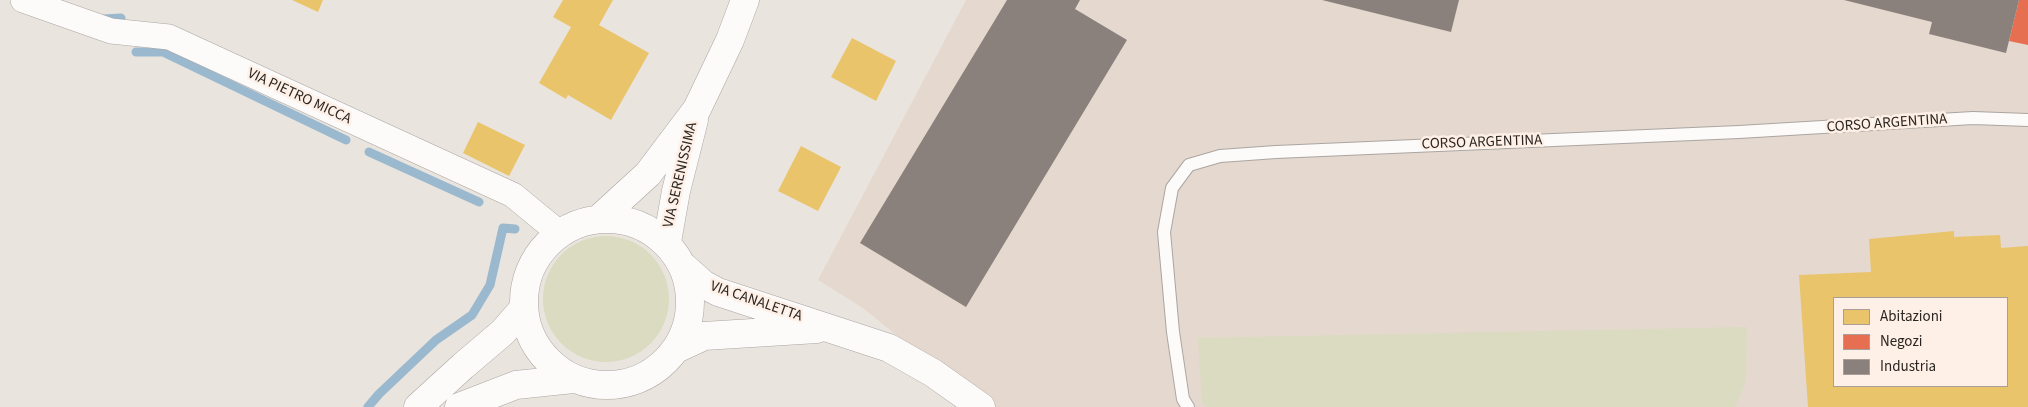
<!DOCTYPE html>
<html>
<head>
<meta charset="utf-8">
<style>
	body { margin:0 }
	#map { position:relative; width:2028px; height:407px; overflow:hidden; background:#eae4de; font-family:"Source Sans 3",sans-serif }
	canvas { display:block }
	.legend { position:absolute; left:1833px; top:297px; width:175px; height:90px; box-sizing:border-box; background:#fef0e6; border:1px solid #aa9f98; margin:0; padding:6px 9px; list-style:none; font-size:15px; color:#2b2622 }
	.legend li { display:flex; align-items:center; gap:10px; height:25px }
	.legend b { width:25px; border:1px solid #aa9f98 }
</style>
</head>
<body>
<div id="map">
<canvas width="2028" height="407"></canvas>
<ul class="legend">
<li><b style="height:14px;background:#e9c46a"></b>Abitazioni</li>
<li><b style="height:14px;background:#e76f51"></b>Negozi</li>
<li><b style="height:14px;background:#8a817c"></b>Industria</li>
</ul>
</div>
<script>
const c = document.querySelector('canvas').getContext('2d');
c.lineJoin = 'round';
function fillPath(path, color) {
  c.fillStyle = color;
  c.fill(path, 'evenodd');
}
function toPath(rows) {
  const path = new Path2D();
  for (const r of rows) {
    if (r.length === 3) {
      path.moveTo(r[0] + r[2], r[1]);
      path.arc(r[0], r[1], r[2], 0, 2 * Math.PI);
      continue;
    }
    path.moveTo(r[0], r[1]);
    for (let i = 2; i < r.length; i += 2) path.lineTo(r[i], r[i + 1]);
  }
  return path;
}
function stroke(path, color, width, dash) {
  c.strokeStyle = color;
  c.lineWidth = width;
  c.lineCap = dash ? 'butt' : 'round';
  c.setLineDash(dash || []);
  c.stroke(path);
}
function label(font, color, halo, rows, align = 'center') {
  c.font = font + ' "Source Sans 3",sans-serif';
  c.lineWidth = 5;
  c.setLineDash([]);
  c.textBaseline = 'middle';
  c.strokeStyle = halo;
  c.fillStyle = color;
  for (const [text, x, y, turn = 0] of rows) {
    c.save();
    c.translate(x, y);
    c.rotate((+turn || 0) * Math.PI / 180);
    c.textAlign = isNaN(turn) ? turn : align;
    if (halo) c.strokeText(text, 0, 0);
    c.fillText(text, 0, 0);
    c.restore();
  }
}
fillPath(toPath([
	[966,0,2028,0,2028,407,997,407,916,351,863,308,818,280],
	[1834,298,2007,298,2007,386,1834,386]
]), '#e5d8ce');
fillPath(toPath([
	[606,299,63],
	[1747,327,1746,380,1735,407,1206,407,1202,402,1198,338]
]), '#dadbc0');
fillPath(toPath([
	[292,0,323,0,318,12],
	[563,0,613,0,599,25,649,53,611,120,568,95,566,99,539,83,571,27,553,17],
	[852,38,896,61,876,101,831,77],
	[478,122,525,145,509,176,463,153],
	[801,146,841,167,818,211,778,191],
	[1954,231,1954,237,2000,235,2001,248,2028,246,2028,407,1808,407,1799,275,1871,272,1869,239],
	[1834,298,2007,298,2007,386,1834,386]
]), '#e9c46a');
fillPath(toPath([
	[2019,0,2028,0,2028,45,2009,41]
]), '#e76f51');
fillPath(toPath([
	[1007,0,1080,0,1075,9,1127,40,966,307,860,243],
	[1322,0,1459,0,1451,32],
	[1844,0,2019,0,2006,53,1929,34,1932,22]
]), '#8a817c');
stroke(toPath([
	[104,19,121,18],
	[136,52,163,52,346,140],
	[369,152,479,202],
	[368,407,379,394,436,340,472,315,490,285,503,228,515,229]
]), '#9ab9ce', 9);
const lane = toPath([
	[1188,407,1183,399,1173,332,1164,232,1172,188,1189,165,1220,156,1276,152,1739,132,1973,118,2028,120]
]);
const street = toPath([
	[23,0,111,31,169,37,513,195,558,232]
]);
const secondary = toPath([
	[601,217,648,174,697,109,730,40,745,0],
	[607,302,83],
	[667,242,676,191,694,120],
	[684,267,703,284,718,292,889,348,933,373,981,407],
	[676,349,704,336,817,329],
	[418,407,463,366,503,332,523,309],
	[459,407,516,385,573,379]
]);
stroke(lane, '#aaa5a1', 14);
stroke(street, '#aaa5a1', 26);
stroke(secondary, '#aaa5a1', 29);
stroke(lane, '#fcfbfa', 12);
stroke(street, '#fcfbfa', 25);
stroke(secondary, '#fcfbfa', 28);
label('15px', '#2b2622', '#fef0e6', [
	["VIA PIETRO MICCA",299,97,25],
	["CORSO ARGENTINA",1887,124,-4],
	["CORSO ARGENTINA",1482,143,-2],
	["VIA SERENISSIMA",681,175,-77],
	["VIA CANALETTA",756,302,19]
]);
</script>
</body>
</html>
